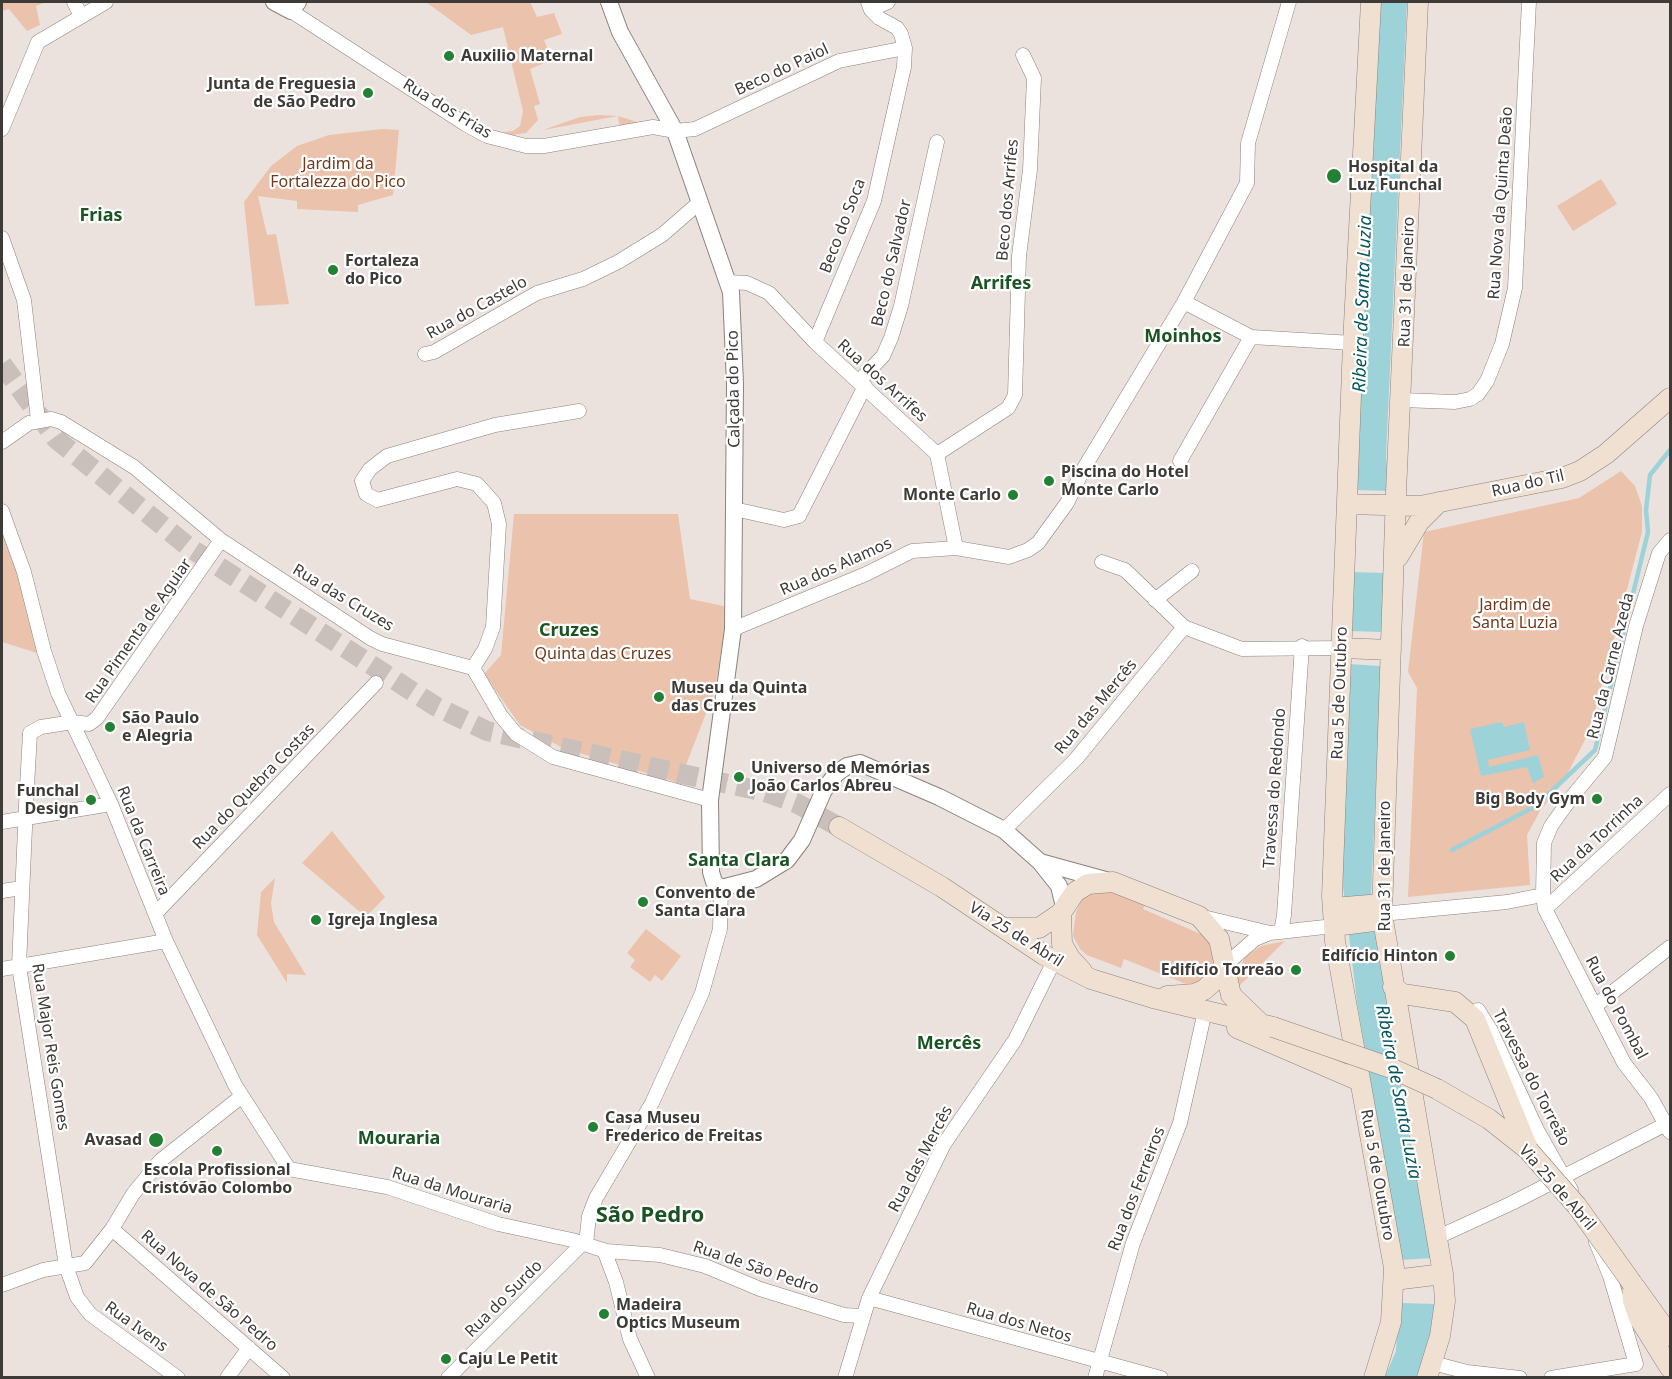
<!DOCTYPE html>
<html>
<head>
<meta charset="utf-8">
<style>
	body { margin:0 }
	#map { position:relative; width:1672px; height:1379px; overflow:hidden; background:#ece2dd; font-family:"Noto Sans",sans-serif }
	canvas { display:block }
	.frame { position:absolute; inset:0; border:3px solid #3e3a38; pointer-events:none }
</style>
</head>
<body>
<div id="map">
<canvas width="1672" height="1379"></canvas>
<div class="frame"></div>
</div>
<script>
const c = document.querySelector('canvas').getContext('2d');
c.lineJoin = 'round';
function fillPath(path, color) {
  c.fillStyle = color;
  c.fill(path, 'evenodd');
}
function toPath(rows) {
  const path = new Path2D();
  for (const r of rows) {
    path.moveTo(r[0], r[1]);
    for (let i = 2; i < r.length; i += 2) path.lineTo(r[i], r[i + 1]);
  }
  return path;
}
function stroke(path, color, width, dash) {
  c.strokeStyle = color;
  c.lineWidth = width;
  c.lineCap = dash ? 'butt' : 'round';
  c.setLineDash(dash || []);
  c.stroke(path);
}
function label(font, color, halo, rows, align = 'center') {
  c.font = font + ' "Noto Sans",sans-serif';
  c.lineWidth = 4.5;
  c.setLineDash([]);
  c.textBaseline = 'middle';
  c.strokeStyle = halo;
  c.fillStyle = color;
  for (const [text, x, y, turn = 0] of rows) {
    c.save();
    c.translate(x, y);
    c.rotate((+turn || 0) * Math.PI / 180);
    c.textAlign = isNaN(turn) ? turn : align;
    if (halo) c.strokeText(text, 0, 0);
    c.fillText(text, 0, 0);
    c.restore();
  }
}
fillPath(toPath([
	[2,2,46,2,36,6,40,25,27,31,9,9,2,11],
	[426,2,530,2,537,17,554,13,562,34,544,40,552,60,530,69,540,104,534,106,538,120,526,133,512,135,503,132,513,131,520,126,523,111,503,27,471,35],
	[599,115,618,116,640,123,620,127,618,116,543,130,580,117],
	[382,129,399,130,393,195,358,205,358,212,297,209,297,201,258,196,267,235,276,234,289,304,255,306,244,202,271,166,297,146,329,135],
	[1601,179,1617,204,1573,231,1557,206],
	[1621,471,1635,486,1642,506,1642,532,1590,730,1563,782,1540,811,1527,835,1530,885,1408,897,1417,688,1408,672,1424,532,1579,498],
	[514,514,678,514,690,599,728,607,715,690,679,783,563,748,520,725,484,674,501,655],
	[2,523,20,580,37,653,2,642],
	[332,831,385,897,366,917,302,863],
	[275,878,271,903,274,922,306,975,287,974,287,983,257,935,261,892],
	[1110,890,1146,903,1143,909,1210,938,1215,964,1213,969,1199,982,1186,984,1124,959,1121,968,1087,955,1080,949,1073,936,1076,912,1081,901,1090,893],
	[646,929,681,956,662,981,655,975,650,982,630,967,635,960,627,953],
	[1285,941,1237,988,1238,972,1245,957,1261,946]
]), '#ebc2ac');
fillPath(toPath([
	[1379,2,1407,2,1386,455,1389,491,1371,896,1402,1101,1432,1258,1436,1304,1433,1332,1420,1378,1385,1377,1396,1351,1401,1260,1357,1002,1342,878,1355,490],
	[1502,722,1504,727,1524,722,1530,750,1488,760,1489,767,1538,755,1544,777,1533,783,1527,767,1481,776,1470,729]
]), '#9dd2d9');
fillPath(toPath([
	[1355,490,1389,491,1385,573,1352,572],
	[1350,631,1381,632,1380,666,1349,664],
	[1432,1258,1436,1304,1401,1303,1401,1260]
]), '#ece2dd');
stroke(toPath([
	[1452,850,1536,806,1595,750,1648,532,1646,510,1650,475,1670,450]
]), '#9dd2d9', 4.5);
stroke(toPath([
	[2,364,56,439,190,548,435,706,487,731,765,792,798,804,839,827]
]), '#c9c0bc', 20, [20, 10]);
const minor = toPath([
	[74,2,81,16],
	[871,10,888,2],
	[291,11,465,124,487,136,526,146,544,146,653,127,675,131,695,129,839,61,905,48],
	[2,129,38,42,106,2],
	[2,238,24,300,38,420],
	[728,282,747,283,769,293,815,342,937,454,956,548],
	[1184,302,1251,337,1353,343],
	[815,342,874,201,904,67,905,48,901,34,897,28,879,18,871,10,868,2],
	[425,354,434,352,537,293,583,279,618,262,662,235,700,202],
	[859,381,883,356,891,338,901,306,937,142],
	[1402,400,1455,402,1470,399,1478,394,1487,381,1502,344,1515,288,1529,2],
	[2,442,29,423,51,419,61,422,134,467,221,540,370,638,382,644,473,668,501,716,516,734,553,757,710,800],
	[937,454,1008,408,1015,395,1019,256,1030,170,1034,78,1023,55],
	[1180,461,1251,337],
	[734,509,784,520,799,516,865,386],
	[2,511,24,572,44,651,58,693,111,804,166,941,235,1085,289,1169,387,1187,498,1224,572,1240,606,1251,660,1255,705,1266,760,1289,844,1315,861,1316],
	[1670,540,1659,553,1636,626,1605,757,1571,798,1551,826,1544,843,1543,895,1545,909,1624,1063,1651,1098,1670,1132],
	[1102,562,1125,570,1184,627,1242,649,1342,648],
	[1155,600,1192,571],
	[733,629,866,574,912,551,956,548,1009,557,1028,550,1038,543,1067,503,1084,468,1184,302,1247,183,1248,143,1289,2],
	[473,668,485,649,493,627,499,524,494,503,477,484,457,479,377,500,366,494,362,481,370,469,387,456,495,425,579,411],
	[2,822,111,804],
	[1004,830,1076,759,1184,627],
	[2,891,22,888],
	[1545,909,1670,794],
	[155,914,376,683],
	[1382,914,1507,902,1543,895],
	[1199,916,1270,933],
	[1281,932,1284,915,1302,646],
	[2,969,166,941],
	[1225,971,1231,960,1255,939,1270,933,1334,926],
	[1595,1006,1670,947],
	[1478,1010,1490,1029,1537,1130,1571,1190],
	[112,1229,283,1378],
	[1438,1237,1512,1203,1670,1122],
	[586,1244,589,1216,596,1198,652,1103,702,993,720,929,721,888],
	[604,1250,616,1282,630,1339,648,1378],
	[2,1285,43,1270,85,1263,112,1229,133,1194,160,1161,242,1096],
	[869,1298,1161,1378],
	[1433,1363,1467,1372,1520,1378],
	[178,1378,90,1314,77,1297,66,1266,19,966,26,805,30,733,41,727,73,722,89,724,97,718,221,540],
	[227,1378,249,1348],
	[448,1378,583,1243],
	[845,1378,869,1298,944,1144,1015,1040,1054,961],
	[1095,1378,1133,1243,1180,1123,1205,1011],
	[1551,1378,1636,1364,1610,1276,1596,1242]
]);
const tertiary = toPath([
	[274,2,291,11,298,2],
	[609,2,620,32,675,131,731,292,735,384,733,629,710,800,711,872,714,882,721,888,756,879,787,860,802,840,824,790,836,774,847,766,860,763,939,797,1004,830,1040,862,1059,886,1064,907],
	[1040,862,1109,881]
]);
const secondary = toPath([
	[1371,2,1353,343,1332,896,1335,941,1394,1268,1391,1322,1374,1378],
	[1418,2,1396,492,1382,914,1443,1274,1445,1301,1440,1336,1427,1378],
	[1347,504,1420,506,1562,478,1580,471,1606,454,1670,398],
	[1398,557,1419,522,1439,502],
	[1342,648,1391,650],
	[839,827,942,887,1044,955,1091,979,1153,998,1273,1027],
	[1333,908,1382,904],
	[1334,926,1382,920],
	[1005,928,1039,928,1061,913],
	[1082,971,1070,958,1062,944,1061,913,1075,892,1088,884,1113,882,1199,916,1219,939,1231,995,1259,1022],
	[1393,987,1403,994,1455,1002,1475,1019,1529,1151],
	[1167,996,1194,994,1204,990,1225,971],
	[1237,1028,1360,1081],
	[1437,1089,1489,1119,1527,1149],
	[1394,1280,1443,1274],
	[1632,1283,1633,1301,1639,1318,1670,1368],
	[1635,1287,1670,1336]
]);
stroke(minor, '#8b827d', 15);
stroke(tertiary, '#8b827d', 18);
stroke(secondary, '#8b827d', 21);
stroke(minor, '#fff', 14);
stroke(tertiary, '#fff', 16);
stroke(secondary, '#f0e0d1', 20);
const secondaryBridge = toPath([
	[1273,1027,1391,1068,1437,1089],
	[1529,1151,1577,1206,1632,1283]
]);
stroke(secondaryBridge, '#8b827d', 21, []);
stroke(secondaryBridge, '#f0e0d1', 20);
for (const [x, y, r, color] of [
	[449,56,6,"#228132"],
	[368,93,6,"#228132"],
	[1334,176,8,"#228132"],
	[333,270,6,"#228132"],
	[1049,481,6,"#228132"],
	[1013,495,6,"#228132"],
	[659,697,6,"#228132"],
	[110,727,6,"#228132"],
	[739,777,6,"#228132"],
	[1597,799,6,"#228132"],
	[91,800,6,"#228132"],
	[643,902,6,"#228132"],
	[316,920,6,"#228132"],
	[1450,956,6,"#228132"],
	[1296,970,6,"#228132"],
	[593,1127,6,"#228132"],
	[156,1140,8,"#228132"],
	[217,1151,6,"#228132"],
	[604,1314,6,"#228132"],
	[446,1359,6,"#228132"]
]) {
  const dot = new Path2D();
  dot.arc(x, y, r, 0, 2 * Math.PI);
  c.fillStyle = color;
  c.fill(dot);
  stroke(dot, '#fff', 2);
}
label('bold 16px', '#3e3a38', '#fff', [
	["Auxilio Maternal",461,56],
	["Junta de Freguesia",356,84,"right"],
	["de São Pedro",356,102,"right"],
	["Hospital da",1348,167],
	["Luz Funchal",1348,185],
	["Fortaleza",345,261],
	["do Pico",345,279],
	["Piscina do Hotel",1061,472],
	["Monte Carlo",1061,490],
	["Monte Carlo",1001,495,"right"],
	["Museu da Quinta",671,688],
	["das Cruzes",671,706],
	["São Paulo",122,718],
	["e Alegria",122,736],
	["Universo de Memórias",751,768],
	["João Carlos Abreu",751,786],
	["Funchal",79,791,"right"],
	["Design",79,809,"right"],
	["Big Body Gym",1585,799,"right"],
	["Convento de",655,893],
	["Santa Clara",655,911],
	["Igreja Inglesa",328,920],
	["Edifício Hinton",1438,956,"right"],
	["Edifício Torreão",1284,970,"right"],
	["Casa Museu",605,1118],
	["Frederico de Freitas",605,1136],
	["Avasad",142,1140,"right"],
	["Escola Profissional",217,1170,"center"],
	["Cristóvão Colombo",217,1188,"center"],
	["Madeira",616,1305],
	["Optics Museum",616,1323],
	["Caju Le Petit",458,1359]
], 'left');
label('16px', '#3e3a38', '#fff', [
	["Beco do Paiol",782,70,-25],
	["Rua dos Frias",447,109,31],
	["Beco dos Arrifes",1008,200,-85],
	["Rua Nova da Quinta Deão",1501,203,-86],
	["Beco do Soca",843,226,-69],
	["Beco do Salvador",892,263,-77],
	["Rua 31 de Janeiro",1407,282,-88],
	["Rua do Castelo",477,308,-29],
	["Rua dos Arrifes",882,381,42],
	["Calçada do Pico",734,389,-91],
	["Rua do Til",1528,484,-13],
	["Rua dos Alamos",836,567,-24],
	["Rua das Cruzes",343,598,31],
	["Rua Pimenta de Aguiar",139,631,-55],
	["Rua da Carne Azeda",1611,666,-76],
	["Rua 5 de Outubro",1340,693,-88],
	["Rua das Mercês",1096,707,-50],
	["Rua do Quebra Costas",254,787,-46],
	["Travessa do Redondo",1275,788,-86],
	["Rua da Torrinha",1597,839,-43],
	["Rua da Carreira",143,841,68],
	["Rua 31 de Janeiro",1385,866,-90],
	["Via 25 de Abril",1016,935,32],
	["Rua do Pombal",1616,1008,62],
	["Rua Major Reis Gomes",50,1047,81],
	["Travessa do Torreão",1531,1078,63],
	["Rua das Mercês",921,1159,-62],
	["Rua 5 de Outubro",1377,1175,80],
	["Via 25 de Abril",1557,1188,49],
	["Rua dos Ferreiros",1137,1189,-69],
	["Rua da Mouraria",452,1191,17],
	["Rua de São Pedro",756,1268,19],
	["Rua Nova de São Pedro",209,1291,41],
	["Rua do Surdo",504,1299,-45],
	["Rua dos Netos",1019,1323,16],
	["Rua Ivens",136,1327,36]
]);
label('16px', '#6e3a1b', '#fff', [
	["Jardim da",338,164],
	["Fortalezza do Pico",338,182],
	["Jardim de",1515,605],
	["Santa Luzia",1515,623],
	["Quinta das Cruzes",603,654]
]);
label('bold 18px', '#195422', '#fff', [
	["Frias",101,216],
	["Arrifes",1001,284],
	["Moinhos",1183,337],
	["Cruzes",569,631],
	["Santa Clara",739,861],
	["Mercês",949,1044],
	["Mouraria",399,1139]
]);
label('italic 18px', '#04555c', '#fff', [
	["Ribeira de Santa Luzia",1363,304,-88],
	["Ribeira de Santa Luzia",1398,1092,79]
]);
label('bold 22px', '#195422', '#fff', [
	["São Pedro",650,1216]
]);
</script>
</body>
</html>
